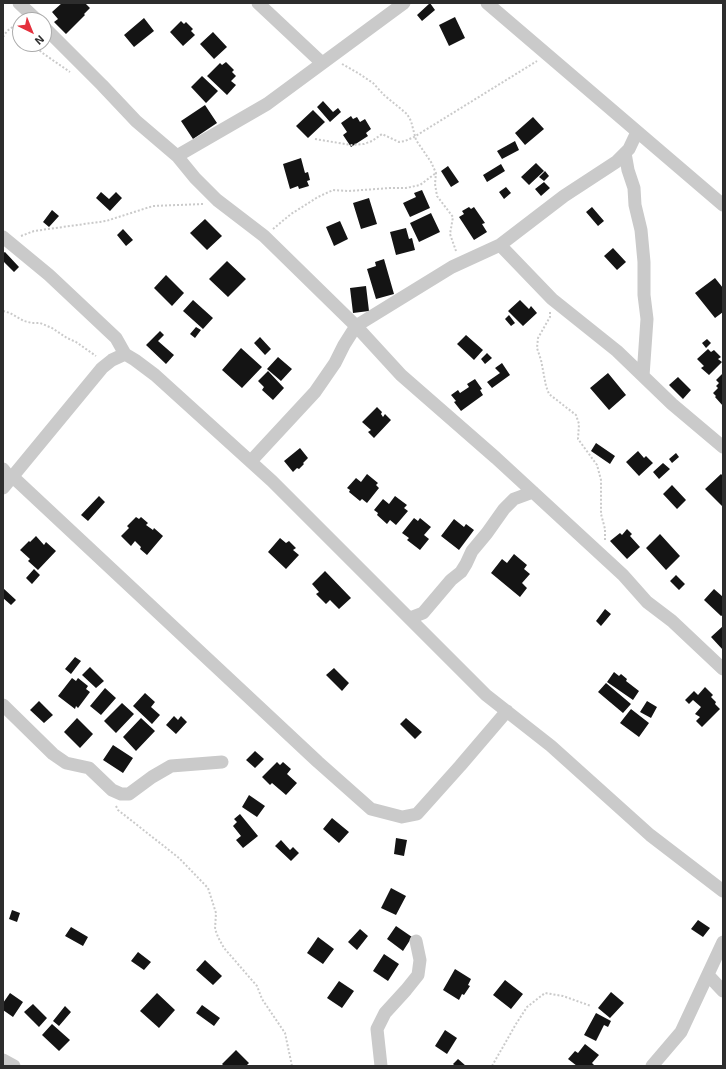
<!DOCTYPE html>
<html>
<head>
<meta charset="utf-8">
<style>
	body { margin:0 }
	#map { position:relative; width:726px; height:1069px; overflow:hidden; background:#fff; font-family:"Exo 2",sans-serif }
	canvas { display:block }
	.frame { position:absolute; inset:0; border:4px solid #2d2d2d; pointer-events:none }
	.north { position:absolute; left:12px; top:12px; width:40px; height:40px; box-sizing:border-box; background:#fff; border:1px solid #ababab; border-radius:50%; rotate:137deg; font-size:11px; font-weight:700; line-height:16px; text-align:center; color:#2d2d2d }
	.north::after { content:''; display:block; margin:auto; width:14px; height:18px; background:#e4303d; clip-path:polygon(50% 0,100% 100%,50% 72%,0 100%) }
</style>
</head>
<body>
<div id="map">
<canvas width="726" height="1069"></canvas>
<div class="frame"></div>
<div class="north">N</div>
</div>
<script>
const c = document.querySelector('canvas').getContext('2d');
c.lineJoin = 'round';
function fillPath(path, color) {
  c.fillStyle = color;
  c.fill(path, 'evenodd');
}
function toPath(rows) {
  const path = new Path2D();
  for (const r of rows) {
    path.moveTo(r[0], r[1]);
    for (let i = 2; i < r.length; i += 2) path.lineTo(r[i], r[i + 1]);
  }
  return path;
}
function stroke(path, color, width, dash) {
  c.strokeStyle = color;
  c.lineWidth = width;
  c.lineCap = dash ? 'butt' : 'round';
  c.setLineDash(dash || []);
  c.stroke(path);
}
fillPath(toPath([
	[62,3,85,3,90,8,84,14,85,15,66,34,54,22,58,19,52,12],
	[430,3,435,10,422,21,417,15],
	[455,17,465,38,449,46,439,25],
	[144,18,154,31,134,47,124,35],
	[181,21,184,24,186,22,193,29,191,31,195,35,183,46,170,32],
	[213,32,227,47,214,59,200,44],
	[226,62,234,70,232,72,236,76,231,81,236,85,227,95,207,76,220,63,222,65],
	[202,76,218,91,206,103,191,87],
	[323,101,333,112,338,108,341,112,330,122,317,107],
	[205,105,217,123,193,139,181,121],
	[313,110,325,122,308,138,296,126],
	[351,116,353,119,357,117,360,122,365,119,371,129,366,133,368,136,351,147,343,135,347,132,341,123],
	[533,117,544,129,525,145,515,133],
	[515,141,519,150,502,159,497,151],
	[301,158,305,173,308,172,310,180,307,181,309,186,299,189,298,186,290,189,283,164],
	[536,163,544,171,529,185,521,177],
	[501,164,505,171,487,182,483,175],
	[448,166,459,182,451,187,441,171],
	[545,171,549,176,544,181,539,177],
	[544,182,550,188,541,196,535,189],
	[506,187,511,193,504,199,499,192],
	[422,190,430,208,410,217,403,203,416,197,414,193],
	[101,192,109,199,116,192,122,198,110,211,96,198],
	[369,198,377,224,361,229,353,203],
	[469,207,471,209,474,207,485,223,482,224,487,232,474,240,459,217,464,214,462,211],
	[592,207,604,221,598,226,586,212],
	[52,210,59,216,49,227,43,222],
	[431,213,440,232,419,242,410,223],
	[205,219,222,236,207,250,190,233],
	[340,221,348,239,334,246,326,227],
	[406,228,409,239,412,238,415,250,396,255,390,232],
	[123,229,133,240,126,246,117,235],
	[613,248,626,262,617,270,604,256],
	[5,252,19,267,14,272,3,261,3,253],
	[384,259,394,294,376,299,367,269,376,266,375,262],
	[227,261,246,279,228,297,209,279],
	[166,275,184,293,172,306,154,288],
	[715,278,723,288,723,312,715,318,695,293],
	[366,286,369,311,353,313,350,288],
	[193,300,213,318,203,329,183,311],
	[520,300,529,309,531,306,537,313,523,326,508,311],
	[509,315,515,323,511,326,505,319],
	[196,327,201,330,195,338,190,334],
	[160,331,164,335,158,341,174,355,166,364,146,345],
	[466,335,483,350,474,360,457,344],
	[260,337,271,349,265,355,254,343],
	[707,339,711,343,706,348,702,343],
	[241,348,262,367,242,388,222,370],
	[708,349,711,352,714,350,721,357,718,359,722,362,709,375,701,368,704,366,697,359],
	[487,353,492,358,485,364,481,359],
	[278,357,292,369,281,381,267,369],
	[502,363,510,375,492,388,487,382,500,373,495,368],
	[268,371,284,388,273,400,262,390,264,387,258,381],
	[608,373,626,395,609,410,590,388],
	[723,373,723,406,715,397,716,396,713,393,718,388,716,386,719,383,716,380],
	[678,377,691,390,683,399,669,385],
	[475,379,482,389,480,390,483,395,461,411,454,402,456,401,451,395,458,390,460,393,469,387,467,384],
	[377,407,382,412,381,414,383,417,385,414,391,420,374,438,368,432,371,430,362,422],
	[596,443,615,456,610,464,591,451],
	[300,448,308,458,303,463,304,464,299,469,297,468,293,472,284,461],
	[638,451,644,458,646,456,653,463,639,476,626,462],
	[676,453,679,457,672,463,669,459],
	[663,463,670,469,659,479,653,472],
	[367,474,378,483,376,485,379,488,367,503,362,499,360,501,349,492,350,490,347,488,356,478,361,482],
	[721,474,723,476,723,507,705,489],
	[672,485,686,500,677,509,663,494],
	[99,496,105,502,88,521,81,515],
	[395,496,407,505,404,508,408,511,396,525,390,520,387,524,377,515,378,513,374,510,383,499,389,504],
	[136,517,139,519,141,517,148,523,146,525,153,530,154,528,163,536,147,555,140,549,141,547,135,541,131,546,121,536,129,528,127,526],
	[414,518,418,521,420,518,431,527,424,535,429,539,420,550,407,540,409,538,402,533],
	[454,519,464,527,466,524,474,530,459,550,441,536],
	[627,529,632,534,630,536,640,547,627,559,610,541,620,533,622,535],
	[660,534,680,556,666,570,646,548],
	[36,536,44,545,46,542,56,551,38,570,28,561,30,559,20,550,29,541,30,542],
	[280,538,286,543,289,541,296,548,293,550,299,555,286,569,268,552],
	[514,554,527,565,524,569,530,574,522,583,527,588,520,597,491,573,502,559,507,563],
	[34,569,40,575,32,584,26,578],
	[325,571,351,598,339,609,330,600,326,604,316,594,319,592,312,584],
	[676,575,685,584,679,590,670,581],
	[3,588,16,600,11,605,3,598],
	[714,589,723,597,723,615,721,616,704,600],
	[605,609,611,614,601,626,596,621],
	[723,626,723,650,711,637],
	[75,657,81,661,71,674,65,669],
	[90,667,104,681,96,688,82,675],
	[334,668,349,683,342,691,326,675],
	[614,672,619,676,621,674,627,679,626,681,639,691,633,700,607,682],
	[72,678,76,681,78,678,88,686,86,689,90,692,78,708,76,706,75,709,58,696],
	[606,683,631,704,623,713,598,692],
	[705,687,713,695,711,697,716,702,715,704,720,709,702,727,696,721,700,717,695,714,701,707,693,700,689,704,685,700,694,691,698,695],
	[105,688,116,698,101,715,90,706],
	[145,693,155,702,151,707,160,715,152,724,133,706],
	[39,701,53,715,44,723,30,710],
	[647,701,657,707,651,718,640,712],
	[122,703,134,714,116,733,104,721],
	[631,709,649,723,639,737,620,723],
	[174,716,178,720,181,716,187,722,176,734,166,725],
	[77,718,93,734,80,748,64,732],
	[141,718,155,731,136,751,123,737],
	[406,718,422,732,415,739,400,724],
	[113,745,133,758,123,773,103,760],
	[255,751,264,759,255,768,246,760],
	[277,762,280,765,283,762,291,769,287,774,297,783,286,795,272,783,270,785,262,777],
	[249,795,265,806,257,817,242,807],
	[240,814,258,836,243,848,236,840,241,836,233,826,237,822,234,819],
	[332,818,349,832,339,843,323,829],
	[396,838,407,840,404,856,394,854],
	[281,840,290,850,293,847,299,853,291,861,275,846],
	[391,888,406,896,396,915,381,908],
	[12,910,20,913,17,922,9,919],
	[698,920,710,928,703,937,691,929],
	[396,926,412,937,403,951,387,939],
	[71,927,88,937,83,946,65,936],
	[360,929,368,936,357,950,348,942],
	[318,937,334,949,323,964,307,953],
	[138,952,151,962,144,970,131,961],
	[384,954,399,964,388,981,373,971],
	[205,960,222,976,213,985,196,970],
	[455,969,471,979,468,985,470,986,464,995,462,994,459,1000,443,990],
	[505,980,523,994,511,1009,493,995],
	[339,981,354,991,342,1008,327,998],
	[611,992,624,1003,610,1018,598,1008],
	[10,993,23,1002,13,1017,3,1010,3,1003],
	[157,993,175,1010,159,1028,140,1011],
	[33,1004,47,1018,39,1027,24,1012],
	[202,1005,220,1018,214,1026,196,1013],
	[65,1006,71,1012,59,1026,53,1021],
	[596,1013,611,1021,608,1027,604,1025,596,1041,584,1035],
	[52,1024,70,1040,59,1051,42,1035],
	[445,1030,457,1038,447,1054,435,1046],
	[585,1044,599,1055,592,1063,594,1065,593,1066,577,1066,568,1059,575,1051,578,1053],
	[236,1050,249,1063,246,1066,224,1066,222,1064],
	[458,1059,466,1066,455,1066,453,1064]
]), '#141414');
stroke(toPath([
	[3,37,7,31,14,26,20,27],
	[35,44,41,52,70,72],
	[342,64,358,73,373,83,384,95,407,114,411,121,416,140,431,162,436,173,435,184,437,196,453,217,450,234,456,251],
	[315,139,351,145,364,144,372,141,382,134,399,142,405,141,414,137,537,61],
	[273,229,291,214,318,197,333,190,349,191,390,188,406,188,420,185,436,173],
	[21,236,34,231,106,221,153,206,203,204],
	[3,311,10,313,24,321,32,323,40,323,52,328,67,338,76,342,96,356],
	[550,312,550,317,538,338,537,348,541,360,546,386,549,394,576,415,579,424,578,439,597,465,601,480,601,514,605,529,605,540],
	[116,806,118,810,179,858,208,888,216,913,215,929,218,937,224,948,257,986,262,999,285,1033,292,1066],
	[492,1066,516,1024,527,1007,545,993,563,996,591,1006]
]), '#cacaca', 2, [2, 2]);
stroke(toPath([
	[19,3,37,20],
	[258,3,322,63],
	[487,3,723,205],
	[44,27,102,85,136,121,177,156,195,178,217,200,264,236,356,326,401,375,496,458,623,575,647,602,672,621,723,669],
	[625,153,628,170,634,188,635,205,641,230,644,262,644,295,647,319,643,376],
	[177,156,267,104,404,3],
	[3,237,49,275,116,338,125,354],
	[500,245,552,299,617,351,672,404,723,447],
	[251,461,315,392,335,363,344,345,356,326,452,267,500,245,564,196,616,162,629,149,637,132],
	[3,469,11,479],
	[13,477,318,762,371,809,402,817,417,814,460,766,507,711],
	[3,488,102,368,112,360,125,354,135,360,155,375,272,481,486,695,551,746,650,835,723,891],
	[410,618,423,613,451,580,461,572,466,564,472,551,487,533,504,509,514,499,533,492],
	[3,705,53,754,66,763,89,768,112,790,121,794,129,794,152,777,171,766,222,762],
	[708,975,723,991],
	[3,1060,14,1066],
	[381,1066,377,1029,385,1013,406,990,418,975,420,960,416,941],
	[652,1066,681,1032,723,942]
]), '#cacaca', 13);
</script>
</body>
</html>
